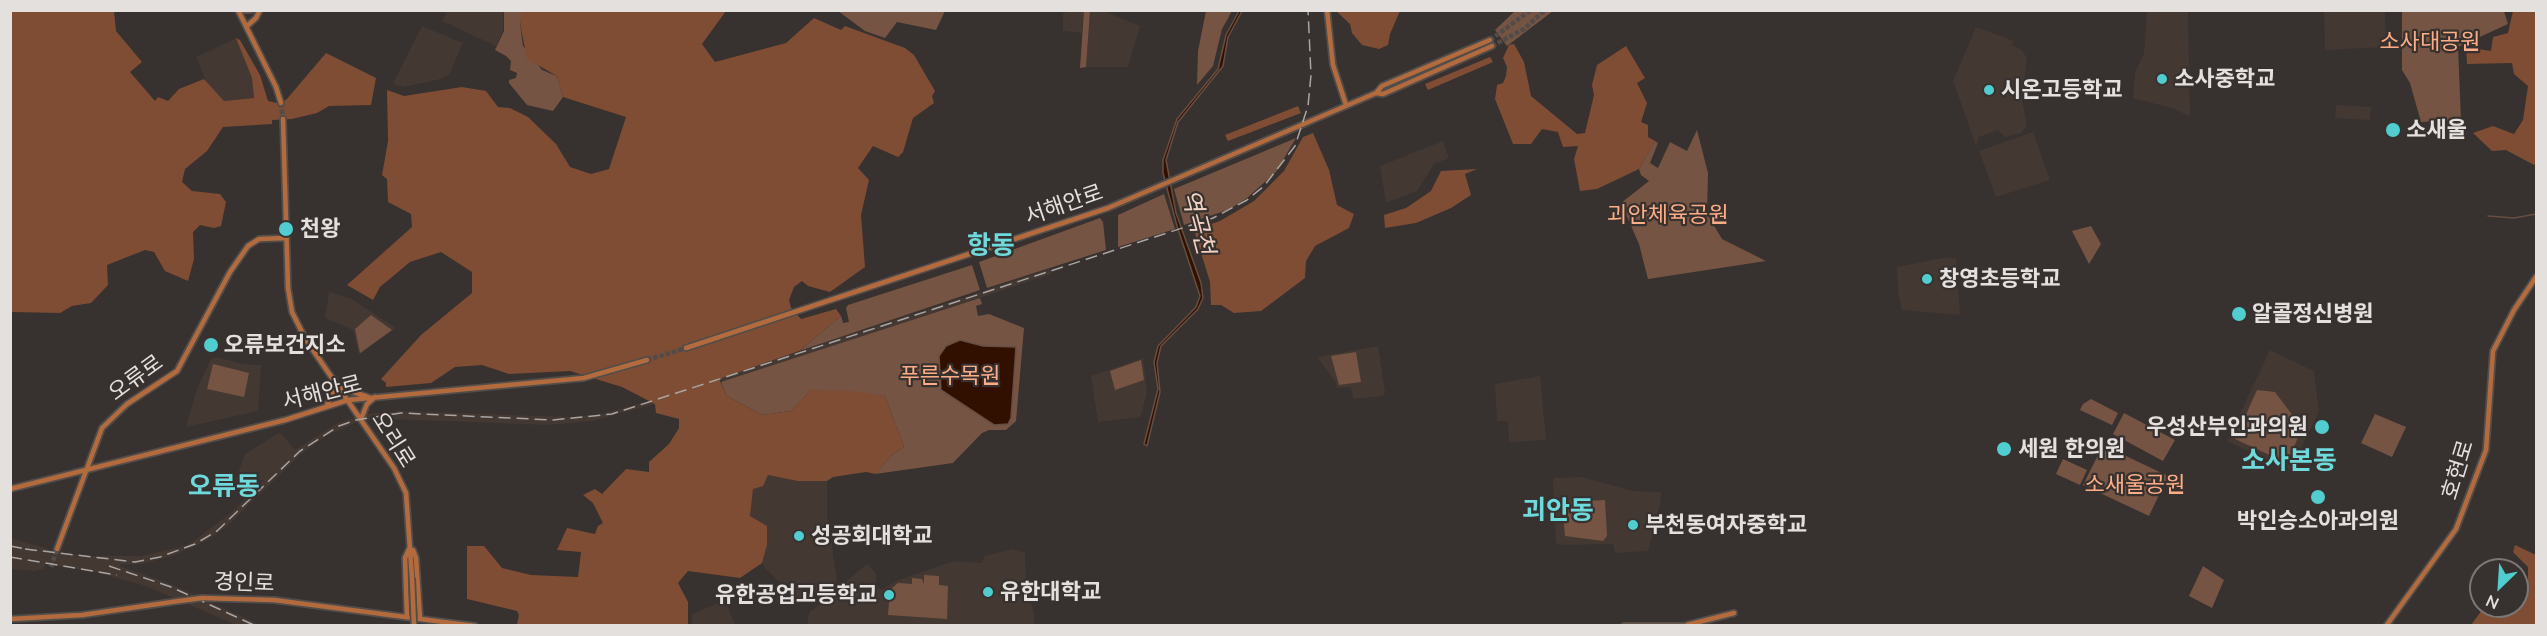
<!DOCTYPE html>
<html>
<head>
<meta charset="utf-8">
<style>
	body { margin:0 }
	#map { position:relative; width:2547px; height:636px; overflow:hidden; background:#37312f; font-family:Mulish,sans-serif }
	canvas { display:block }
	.frame { position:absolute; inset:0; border:12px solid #e4e0de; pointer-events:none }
	.north { position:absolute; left:2469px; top:558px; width:60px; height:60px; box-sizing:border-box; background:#37312f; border:2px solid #7c7775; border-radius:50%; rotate:205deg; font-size:16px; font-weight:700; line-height:24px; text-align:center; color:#e4e0de }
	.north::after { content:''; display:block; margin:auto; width:21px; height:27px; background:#52cdcf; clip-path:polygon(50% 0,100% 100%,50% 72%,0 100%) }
</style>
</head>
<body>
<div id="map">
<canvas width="2547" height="636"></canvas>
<div class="frame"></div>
<div class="north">N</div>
</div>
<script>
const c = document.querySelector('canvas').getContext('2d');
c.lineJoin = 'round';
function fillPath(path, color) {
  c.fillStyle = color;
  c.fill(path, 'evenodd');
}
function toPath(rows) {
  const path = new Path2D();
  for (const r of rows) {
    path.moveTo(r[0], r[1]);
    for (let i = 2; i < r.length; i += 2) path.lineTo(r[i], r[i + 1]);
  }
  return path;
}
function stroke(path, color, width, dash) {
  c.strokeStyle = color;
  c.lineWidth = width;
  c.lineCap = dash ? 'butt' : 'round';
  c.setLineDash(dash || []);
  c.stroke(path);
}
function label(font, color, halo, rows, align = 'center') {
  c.font = font + ' Mulish,"Noto Sans KR",sans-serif';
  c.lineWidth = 4.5;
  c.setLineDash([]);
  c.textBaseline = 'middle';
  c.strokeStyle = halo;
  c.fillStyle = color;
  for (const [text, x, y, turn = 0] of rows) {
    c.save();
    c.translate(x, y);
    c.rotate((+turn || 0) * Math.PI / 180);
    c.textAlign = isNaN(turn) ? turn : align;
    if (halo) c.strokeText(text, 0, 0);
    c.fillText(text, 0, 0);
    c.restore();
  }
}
fillPath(toPath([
	[447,11,503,11,503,31,496,46,442,21],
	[1073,11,1084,11,1082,33,1063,31,1063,13],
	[1090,11,1104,11,1140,26,1128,67,1086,67],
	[2147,11,2188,11,2190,117,2175,109,2133,98,2135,73,2144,53],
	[2324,11,2385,11,2386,47,2325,50],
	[422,26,463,43,449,75,441,79,403,87,393,84],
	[1976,27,2014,41,2012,45,2022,50,2027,58,2022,99,2027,126,2021,133,2005,137,1998,130,1979,137,1976,146,1953,81],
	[237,38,252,78,254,98,224,101,207,83,196,57],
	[2336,105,2371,107,2370,120,2335,118],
	[2033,132,2050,180,1996,197,1979,151],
	[1443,141,1449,158,1434,164,1417,191,1386,203,1380,166],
	[1948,257,1956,259,1960,315,1902,310,1898,291,1897,267],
	[1050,269,1051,274,980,298,724,382,718,378],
	[329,292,350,298,396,328,359,355,353,330,325,318],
	[1378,346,1385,391,1383,396,1353,399,1351,387,1337,388,1335,381,1317,357],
	[2270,350,2314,371,2319,412,2290,470,2227,441],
	[217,357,243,364,261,365,258,411,186,427,197,389,211,359],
	[1143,358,1147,392,1141,415,1139,417,1098,422,1091,376],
	[1540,376,1546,440,1509,442,1508,421,1497,421,1495,384],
	[649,401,655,404,592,421,548,425,388,419,386,417,357,422,326,436,301,454,225,528,206,541,172,556,142,564,120,564,120,566,168,583,261,625,236,625,146,586,99,573,45,564,44,569,34,571,11,569,10,538,62,553,86,556,142,556,188,545,231,513,264,480,235,482,245,454,280,432,295,450,336,424,366,414,400,411,570,417,602,414],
	[768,475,798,481,827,481,827,514,837,581,814,600,801,604,765,568,762,563,767,545,750,516,753,489],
	[1582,477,1633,491,1661,492,1660,505,1648,551,1615,553,1613,544,1563,545,1556,543,1553,481,1554,478],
	[1012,549,1025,553,1026,583,1034,614,1034,625,807,626,809,613,867,564,876,573,876,585,881,590,896,581,942,565,956,561,981,563,985,556],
	[725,600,735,625,692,625,692,614]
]), '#443833');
fillPath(toPath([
	[504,11,523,11,520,23,523,46,542,70,557,76,563,97,553,111,527,105,509,83,509,80,516,78,517,73,510,70,511,61,506,56,495,50,504,31],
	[838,11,945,11,936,30,897,22,885,38,865,31],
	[1084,11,1090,11,1086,67,1080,68],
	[1206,11,1232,11,1222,29,1213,66,1197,85,1198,51],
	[1515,11,1515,10,1553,11,1507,46,1495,30],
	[2402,11,2504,11,2508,24,2458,47,2461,120,2421,122,2410,83,2402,70],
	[1697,130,1708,173,1707,214,1722,239,1766,261,1648,279,1639,244,1621,203,1649,181,1641,175,1639,169,1655,141,1658,143,1650,163,1658,168,1670,142,1687,151],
	[1296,138,1276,172,1247,198,1230,209,1184,225,1174,189],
	[1164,194,1175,229,1118,247,1118,215],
	[1100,218,1103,222,1106,250,987,288,979,262],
	[2091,226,2101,244,2089,264,2072,231],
	[972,265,980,290,799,351,841,316,843,323,849,322,846,308,848,305],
	[980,298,982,304,976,306,978,316,989,314,1024,328,1016,421,1006,430,989,430,982,433,953,463,875,474,893,454,904,447,885,396,811,390,791,411,762,415,727,396,721,382],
	[371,315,392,330,360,353,355,329],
	[1356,352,1361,382,1339,385,1331,356],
	[1141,360,1144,380,1115,390,1110,371],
	[213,364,249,373,244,397,207,389],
	[2257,390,2275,392,2302,428,2287,463,2235,439],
	[2091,399,2118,413,2112,425,2080,410,2083,404],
	[2124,413,2175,440,2163,461,2113,434],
	[2375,414,2406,427,2392,457,2361,443],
	[2103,445,2168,476,2149,516,2083,485],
	[2063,459,2087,470,2080,485,2056,474],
	[1605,500,1607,536,1603,541,1565,536,1562,502],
	[2203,566,2224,580,2212,608,2189,596],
	[924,575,939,576,939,585,948,586,947,619,888,615,890,590,898,583,912,584,912,578,922,579,924,584]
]), '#765443');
fillPath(toPath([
	[11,11,114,11,116,31,142,62,130,72,155,101,158,97,168,101,179,89,204,79,224,101,254,98,252,78,236,38,240,40,260,75,268,101,277,103,286,100,326,53,376,78,371,105,329,106,317,113,292,119,272,120,272,124,223,127,207,151,185,169,182,182,192,191,220,194,226,202,221,226,214,228,200,225,193,232,194,259,188,281,165,271,154,252,145,250,107,265,108,285,91,303,72,306,60,313,11,312],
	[522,11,726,11,702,44,715,62,786,43,814,18,841,30,845,26,905,48,914,55,935,91,932,96,934,103,913,118,903,152,898,157,873,146,858,168,869,180,861,215,865,267,830,292,808,286,802,281,794,287,789,300,791,308,801,319,836,309,841,316,799,351,719,379,727,396,762,415,791,411,811,390,852,391,885,396,904,447,893,454,875,474,866,472,833,477,827,481,798,481,768,475,763,486,753,489,750,516,767,526,767,545,762,563,740,578,688,571,678,583,688,602,688,625,520,625,517,624,519,615,517,611,467,599,467,546,484,546,502,568,531,575,578,577,581,552,557,550,567,528,595,534,598,526,603,523,593,503,583,495,595,489,602,494,626,469,649,472,649,462,669,444,679,428,679,419,656,413,655,404,622,387,570,371,509,374,482,365,455,367,431,383,386,387,386,383,381,379,421,335,472,293,472,272,441,252,410,262,380,287,373,300,347,285,412,227,411,214,388,202,387,179,382,175,388,141,387,90,404,96,462,87,486,91,498,107,510,108,528,117,556,144,570,167,591,174,609,169,626,117,563,97,557,76,527,59,520,23],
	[1336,11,1336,10,1400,11,1390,34,1388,45,1379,49,1362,45,1352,33,1350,24],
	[2513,11,2536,11,2536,163,2534,165,2506,150,2492,151,2473,133,2493,126,2514,134,2523,120,2528,86,2514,74,2512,63,2467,64,2466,47,2491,51,2493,37,2508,33],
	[1514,44,1524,62,1531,96,1577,134,1585,133,1594,95,1592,85,1597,65,1626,46,1645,78,1637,83,1647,103,1641,122,1648,125,1648,137,1655,141,1639,169,1597,189,1580,191,1574,159,1578,146,1563,147,1558,132,1542,129,1531,144,1513,144,1495,99,1497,85,1503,83,1506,76,1507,67,1503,58,1509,45],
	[1490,57,1493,62,1428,90,1425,84],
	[1298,106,1301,113,1228,141,1225,135],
	[1313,133,1329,170,1337,205,1354,214,1349,228,1315,246,1306,261,1305,278,1261,311,1234,313,1221,305,1211,305,1210,282,1194,230,1220,221,1254,201,1284,171,1303,137],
	[1477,169,1465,174,1471,195,1451,208,1416,223,1385,228,1384,215,1406,208,1431,191,1441,171],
	[2515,545,2536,555,2536,625,2471,625,2485,606,2517,606,2517,594,2528,591,2528,567,2513,552]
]), '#7f4d34');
const water = toPath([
	[1239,11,1242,11,1228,37,1223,66,1178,122,1166,160,1176,213,1201,283,1203,298,1198,309,1161,346,1157,363,1160,392,1147,446,1144,444,1158,389,1154,362,1158,346,1196,307,1200,296,1177,226,1163,173,1163,160,1177,119,1218,69,1226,35,1239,11],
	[960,340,983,346,1016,347,1011,418,1008,424,994,425,941,390,939,356,946,346,960,340]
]);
fillPath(water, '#321000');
stroke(water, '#674e43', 1.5);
stroke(toPath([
	[2488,216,2514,218,2536,214]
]), '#674e43', 1.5);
stroke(toPath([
	[1490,40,1531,10],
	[1492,46,1524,29,1545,10],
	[281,103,283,119],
	[647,360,686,348],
	[51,567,57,549]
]), '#514b49', 4.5, [4.5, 2]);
const major = toPath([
	[238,10,276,87,281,103],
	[242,10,251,10],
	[1327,10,1333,65,1346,105],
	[247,26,256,18,260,10],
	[1376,93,1382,86,1490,40],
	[283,119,288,288,292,312,306,340,394,468,406,493,412,578],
	[686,348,1108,208,1355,102,1376,93,1383,94,1492,46],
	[339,387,368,397],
	[327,405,334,392,334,379],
	[361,419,367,404,375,397],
	[10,489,285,420,348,400,584,378,647,360],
	[57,549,102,428,127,404,177,371,230,272,248,246,259,239,286,238],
	[413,550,416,558,420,618],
	[202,598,274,600,475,626],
	[407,617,405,558,410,547],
	[10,619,82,615,179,601],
	[1687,625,1734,613],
	[1624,626,1690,626],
	[2386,626,2456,529,2486,450,2493,351,2514,310,2536,277]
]);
stroke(major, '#514d4b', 8);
stroke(major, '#b36b3e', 4.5);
stroke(toPath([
	[10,546,32,550],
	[25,549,135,562,160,557,195,544,217,531,300,451,339,426,356,420,401,413,553,420,612,414,1213,218,1247,200,1264,186,1295,146,1308,106,1311,75,1308,10],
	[10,557,117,575],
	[109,566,171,587,256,626]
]), '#a9a5a3', 1.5, [12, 6]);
const majorBridge = toPath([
	[412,578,414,626],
	[179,601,202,598]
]);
stroke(majorBridge, '#514d4b', 8, []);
stroke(majorBridge, '#b36b3e', 4.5);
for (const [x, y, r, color] of [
	[2162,79,6,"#52cdcf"],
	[1989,90,6,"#52cdcf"],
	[2393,130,8,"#52cdcf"],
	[286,229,8,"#52cdcf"],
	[1927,279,6,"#52cdcf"],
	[2239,314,8,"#52cdcf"],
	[211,345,8,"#52cdcf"],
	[2322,427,8,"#52cdcf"],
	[2004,449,8,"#52cdcf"],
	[2318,497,8,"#52cdcf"],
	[1633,525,6,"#52cdcf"],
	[799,536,6,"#52cdcf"],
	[988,592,6,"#52cdcf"],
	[889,595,6,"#52cdcf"]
]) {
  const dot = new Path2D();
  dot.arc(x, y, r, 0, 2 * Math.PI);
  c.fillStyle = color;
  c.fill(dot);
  stroke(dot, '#37312f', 2);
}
label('22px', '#fdad86', '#37312f', [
	["소사대공원",2430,42],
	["괴안체육공원",1668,215],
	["푸른수목원",950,376],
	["소새울공원",2135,485]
]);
label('bold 22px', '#e4e0de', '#37312f', [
	["소사중학교",2174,79],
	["시온고등학교",2001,90],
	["소새울",2406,130],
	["천왕",300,229],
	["창영초등학교",1939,279],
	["알콜정신병원",2252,314],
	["오류보건지소",224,345],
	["우성산부인과의원",2308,427,"right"],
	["세원 한의원",2018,449],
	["박인승소아과의원",2318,521,"center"],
	["부천동여자중학교",1645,525],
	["성공회대학교",811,536],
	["유한대학교",1000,592],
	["유한공업고등학교",877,595,"right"]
], 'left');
label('22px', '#e4e0de', '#37312f', [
	["서해안로",1064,205,-19],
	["오류로",136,378,-36],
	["서해안로",322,393,-14],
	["오리로",393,440,58],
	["호현로",2458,470,-73],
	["경인로",244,583,2]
]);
label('italic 24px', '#f3d2c3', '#37312f', [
	["역곡천",1197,222,75]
]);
label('bold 26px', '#6edadc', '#37312f', [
	["항동",991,246],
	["소사본동",2289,461],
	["오류동",224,487],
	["괴안동",1558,511]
]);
</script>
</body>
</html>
